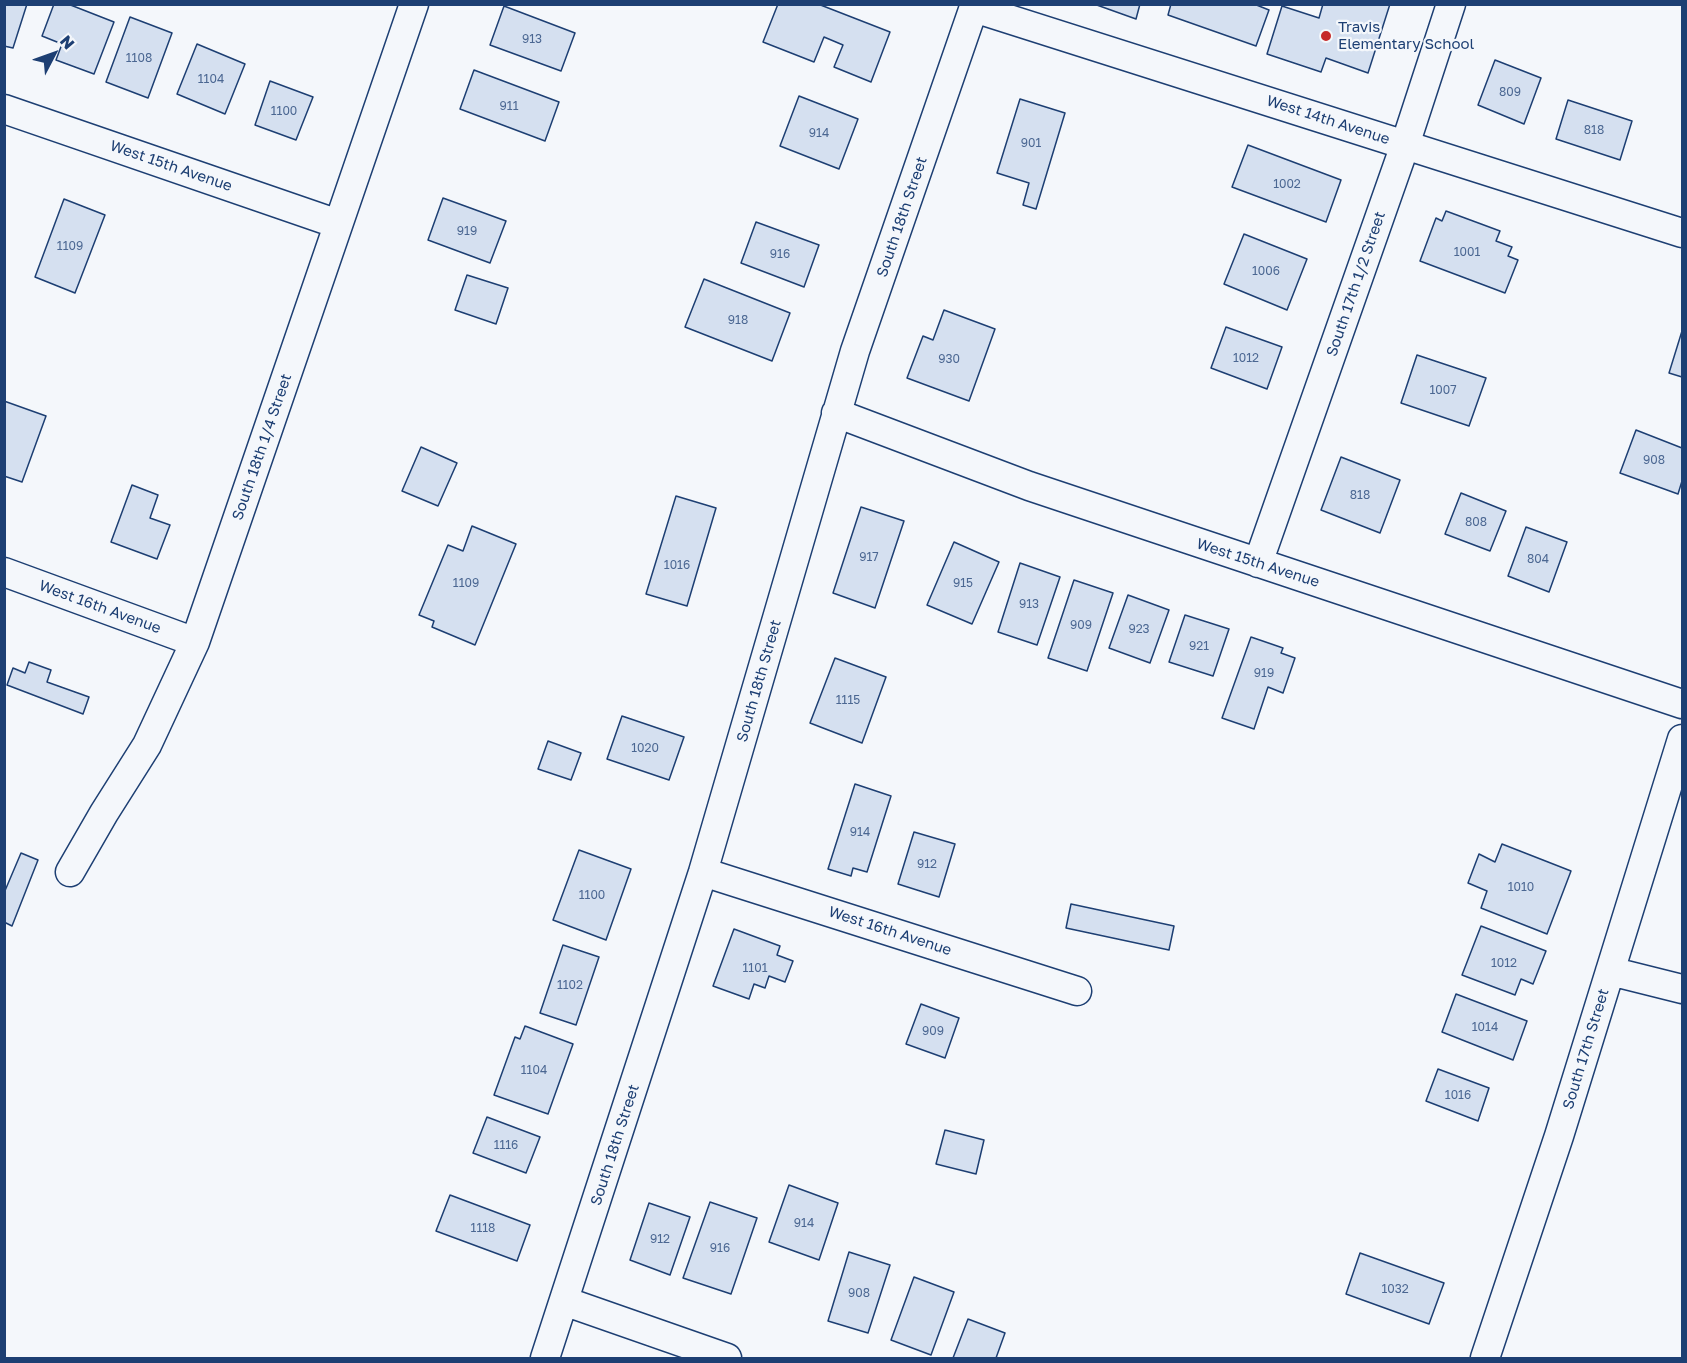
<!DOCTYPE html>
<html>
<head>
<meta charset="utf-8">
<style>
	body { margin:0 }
	#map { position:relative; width:1687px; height:1363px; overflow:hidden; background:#f4f7fb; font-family:"Golos Text",sans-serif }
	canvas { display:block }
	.frame { position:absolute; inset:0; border:6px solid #1d3f73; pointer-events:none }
	.north { position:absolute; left:24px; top:24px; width:60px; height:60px; -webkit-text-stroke:4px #f4f7fb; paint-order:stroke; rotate:49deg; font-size:16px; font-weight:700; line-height:24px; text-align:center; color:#1d3f73 }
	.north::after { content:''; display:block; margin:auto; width:21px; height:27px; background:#1d3f73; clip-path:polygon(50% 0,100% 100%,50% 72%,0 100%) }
</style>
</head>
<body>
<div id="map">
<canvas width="1687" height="1363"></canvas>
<div class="frame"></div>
<div class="north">N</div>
</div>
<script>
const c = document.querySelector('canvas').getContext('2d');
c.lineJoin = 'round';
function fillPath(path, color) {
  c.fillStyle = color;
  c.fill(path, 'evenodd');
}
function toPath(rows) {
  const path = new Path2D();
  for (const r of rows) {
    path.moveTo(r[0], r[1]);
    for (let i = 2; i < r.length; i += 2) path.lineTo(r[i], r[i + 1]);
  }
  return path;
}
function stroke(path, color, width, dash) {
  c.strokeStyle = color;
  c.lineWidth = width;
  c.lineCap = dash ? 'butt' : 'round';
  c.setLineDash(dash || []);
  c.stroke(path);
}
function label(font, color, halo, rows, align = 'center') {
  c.font = font + ' "Golos Text",sans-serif';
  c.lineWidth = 4.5;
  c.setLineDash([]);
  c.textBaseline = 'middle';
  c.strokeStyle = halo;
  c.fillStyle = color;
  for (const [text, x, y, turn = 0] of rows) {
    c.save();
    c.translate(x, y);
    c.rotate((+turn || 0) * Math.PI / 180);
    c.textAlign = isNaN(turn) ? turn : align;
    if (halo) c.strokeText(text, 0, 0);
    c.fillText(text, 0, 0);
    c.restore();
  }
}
const building = toPath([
	[4,4,27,4,13,48,4,46,4,4],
	[54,4,68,4,114,22,94,74,56,60,62,44,42,36,54,4],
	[778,4,818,4,890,32,871,82,834,67,843,45,824,37,814,62,763,42,778,4],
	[1094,4,1140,4,1136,19,1094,4],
	[1171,4,1254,4,1269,10,1256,46,1168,15,1171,4],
	[1323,4,1390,4,1368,73,1326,58,1321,72,1267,54,1282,6,1319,18,1323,4],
	[504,6,575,33,561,71,490,45,504,6],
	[130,17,172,33,148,98,106,82,130,17],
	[197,44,245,64,225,114,177,94,197,44],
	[1495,60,1541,78,1524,124,1478,105,1495,60],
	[474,70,559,102,545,141,460,109,474,70],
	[270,81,313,97,296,140,255,125,270,81],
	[799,96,858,119,839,169,780,146,799,96],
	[1020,99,1065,113,1036,209,1023,205,1029,183,997,173,1020,99],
	[1568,100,1632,121,1620,160,1556,139,1568,100],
	[1248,145,1341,180,1326,222,1232,187,1248,145],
	[443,198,506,221,490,263,428,240,443,198],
	[64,199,105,215,75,293,35,277,64,199],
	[1446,211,1500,231,1496,241,1512,247,1508,256,1518,260,1505,293,1420,261,1436,218,1442,221,1446,211],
	[756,222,819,245,804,287,741,263,756,222],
	[1244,234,1307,259,1287,310,1224,284,1244,234],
	[467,275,508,288,496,324,455,310,467,275],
	[704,279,790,313,772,361,685,327,704,279],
	[944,310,995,329,969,401,907,378,923,336,933,340,944,310],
	[1226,327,1282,347,1267,389,1211,368,1226,327],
	[1682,331,1682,377,1669,373,1682,331],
	[1417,355,1486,378,1469,426,1401,403,1417,355],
	[4,401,46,416,22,482,4,476,4,401],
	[1636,430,1682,448,1682,481,1678,494,1620,473,1636,430],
	[421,447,457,463,438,506,402,491,421,447],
	[1341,457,1400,480,1380,533,1321,510,1341,457],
	[132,485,158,495,150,518,170,525,157,559,111,542,132,485],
	[1461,493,1506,511,1490,551,1445,534,1461,493],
	[676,496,716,508,687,606,646,594,676,496],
	[861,507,904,521,875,608,833,593,861,507],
	[472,526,516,544,475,645,432,627,434,621,419,615,448,545,463,551,472,526],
	[1526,527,1567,542,1549,592,1508,576,1526,527],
	[954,542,999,562,972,624,927,605,954,542],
	[1020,563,1060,577,1037,645,998,632,1020,563],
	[1074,580,1113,593,1087,671,1048,658,1074,580],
	[1128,595,1169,610,1150,663,1109,648,1128,595],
	[1185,615,1229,629,1213,676,1169,662,1185,615],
	[1251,637,1283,648,1281,653,1295,658,1283,693,1268,687,1254,729,1222,718,1251,637],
	[835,658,886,677,862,743,810,723,835,658],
	[29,662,51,670,47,682,89,697,83,714,7,685,13,668,25,673,29,662],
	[622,716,684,737,669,780,607,759,622,716],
	[548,741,581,753,571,780,538,769,548,741],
	[855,784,891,796,867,872,853,868,851,876,828,869,855,784],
	[914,832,955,844,939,897,898,884,914,832],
	[1502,844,1571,871,1547,934,1481,908,1487,891,1468,883,1479,854,1495,862,1502,844],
	[579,850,631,869,606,940,553,920,579,850],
	[21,853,38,860,12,926,4,922,4,893,21,853],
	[1071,904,1174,926,1169,950,1066,928,1071,904],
	[1481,926,1546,951,1533,984,1521,979,1515,995,1462,975,1481,926],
	[734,929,780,946,777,955,793,961,785,982,769,976,765,988,754,984,749,999,713,986,734,929],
	[563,945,599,957,576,1025,540,1013,563,945],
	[1456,994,1527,1021,1513,1060,1442,1032,1456,994],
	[921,1004,959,1018,945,1058,906,1044,921,1004],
	[525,1026,573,1044,548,1114,494,1095,515,1037,520,1039,525,1026],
	[1438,1069,1489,1088,1478,1121,1426,1101,1438,1069],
	[487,1117,540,1137,526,1173,473,1153,487,1117],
	[945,1130,984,1140,976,1174,936,1164,945,1130],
	[789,1185,838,1203,819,1260,769,1242,789,1185],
	[450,1195,530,1225,517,1261,436,1231,450,1195],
	[710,1202,757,1218,731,1294,683,1278,710,1202],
	[649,1203,690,1217,670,1275,630,1260,649,1203],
	[849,1252,890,1265,868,1333,828,1321,849,1252],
	[1360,1253,1444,1283,1429,1324,1346,1294,1360,1253],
	[914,1277,954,1292,931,1355,891,1340,914,1277],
	[968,1319,1005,1333,996,1358,953,1358,968,1319]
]);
fillPath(building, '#d5e0f0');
stroke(building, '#1d3f73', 1.5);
const minor = toPath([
	[974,8,1682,233],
	[4,109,338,224],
	[836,413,1029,486,1682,704],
	[1258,563,1405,145,1451,4],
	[4,572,195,642],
	[70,872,104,813,147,745,195,642,414,4],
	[703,872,1077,991],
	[1610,971,1682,989],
	[564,1301,727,1358],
	[545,1358,703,872,855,351,975,4],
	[1485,1358,1559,1136,1682,739]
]);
stroke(minor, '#1d3f73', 31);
stroke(minor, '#f4f7fb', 28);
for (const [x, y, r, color] of [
	[1326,36,6,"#c62828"]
]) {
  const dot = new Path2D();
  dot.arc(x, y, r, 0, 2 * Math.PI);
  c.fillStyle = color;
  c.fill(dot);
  stroke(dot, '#f4f7fb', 2);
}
label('12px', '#4b6792', null, [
	["913",532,39],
	["1108",139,58],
	["1104",211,79],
	["809",1510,92],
	["911",509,106],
	["1100",284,111],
	["818",1594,130],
	["914",819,133],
	["901",1031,143],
	["1002",1287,184],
	["919",467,231],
	["1109",70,246],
	["1001",1467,252],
	["916",780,254],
	["1006",1266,271],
	["918",738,320],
	["1012",1246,358],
	["930",949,359],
	["1007",1443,390],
	["908",1654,460],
	["818",1360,495],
	["808",1476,522],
	["917",869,557],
	["804",1538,559],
	["1016",677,565],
	["1109",466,583],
	["915",963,583],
	["913",1029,604],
	["909",1081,625],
	["923",1139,629],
	["921",1199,646],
	["919",1264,673],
	["1115",848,700],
	["1020",645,748],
	["914",860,832],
	["912",927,864],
	["1010",1521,887],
	["1100",592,895],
	["1012",1504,963],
	["1101",755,968],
	["1102",570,985],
	["1014",1485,1027],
	["909",933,1031],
	["1104",534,1070],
	["1016",1458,1095],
	["1116",506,1145],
	["914",804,1223],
	["1118",483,1228],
	["912",660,1239],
	["916",720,1248],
	["1032",1395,1289],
	["908",859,1293]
]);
label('15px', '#1d3f73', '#f4f7fb', [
	["Travis",1338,27],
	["Elementary School",1338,44]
], 'left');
label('15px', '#1d3f73', '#f4f7fb', [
	["West 14th Avenue",1328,120,18],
	["West 15th Avenue",171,166,19],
	["South 18th Street",902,217,-71],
	["South 17th 1/2 Street",1356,284,-71],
	["South 18th 1/4 Street",262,447,-71],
	["West 15th Avenue",1258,563,18],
	["West 16th Avenue",100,607,20],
	["South 18th Street",759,681,-74],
	["West 16th Avenue",890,931,18],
	["South 17th Street",1586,1049,-73],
	["South 18th Street",615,1145,-72]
]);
</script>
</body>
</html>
